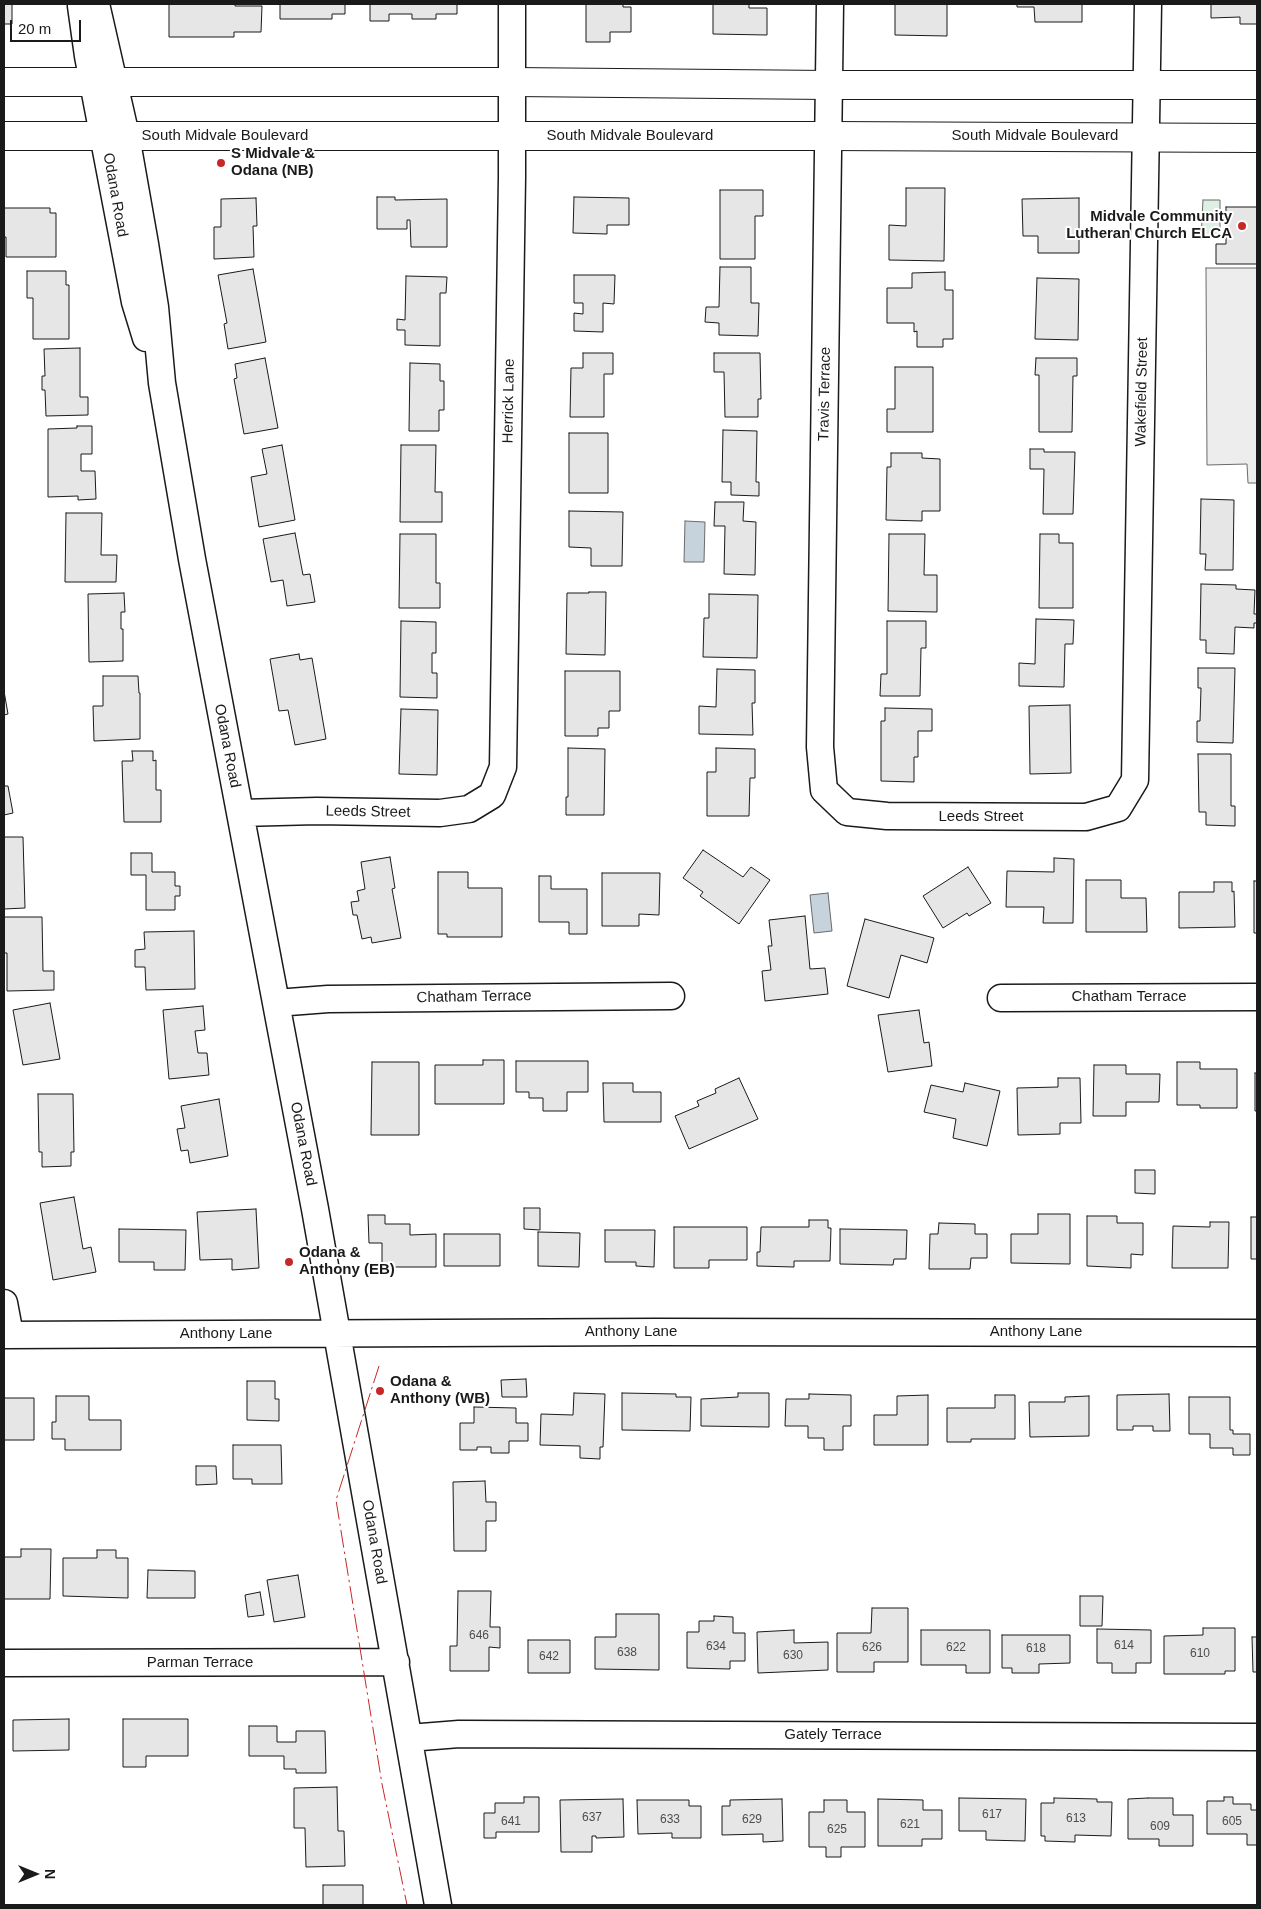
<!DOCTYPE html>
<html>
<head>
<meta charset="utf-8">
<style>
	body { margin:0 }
	#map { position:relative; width:1261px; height:1909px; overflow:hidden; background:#fff; font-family:Helvetica,sans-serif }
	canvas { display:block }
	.frame { position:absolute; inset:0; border:5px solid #1a1a1a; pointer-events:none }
	.north { position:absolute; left:10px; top:1849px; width:50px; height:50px; -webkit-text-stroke:4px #fff; paint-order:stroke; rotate:90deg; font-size:14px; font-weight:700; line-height:20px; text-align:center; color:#1a1a1a }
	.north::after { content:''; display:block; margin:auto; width:18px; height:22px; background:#1a1a1a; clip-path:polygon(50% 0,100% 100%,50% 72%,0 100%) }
	.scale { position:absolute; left:10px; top:20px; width:71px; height:22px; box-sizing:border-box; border:2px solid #1a1a1a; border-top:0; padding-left:6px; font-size:15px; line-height:18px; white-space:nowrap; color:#1a1a1a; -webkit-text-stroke:4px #fff; paint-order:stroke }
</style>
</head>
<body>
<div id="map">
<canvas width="1261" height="1909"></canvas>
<div class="frame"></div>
<div class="north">N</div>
<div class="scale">20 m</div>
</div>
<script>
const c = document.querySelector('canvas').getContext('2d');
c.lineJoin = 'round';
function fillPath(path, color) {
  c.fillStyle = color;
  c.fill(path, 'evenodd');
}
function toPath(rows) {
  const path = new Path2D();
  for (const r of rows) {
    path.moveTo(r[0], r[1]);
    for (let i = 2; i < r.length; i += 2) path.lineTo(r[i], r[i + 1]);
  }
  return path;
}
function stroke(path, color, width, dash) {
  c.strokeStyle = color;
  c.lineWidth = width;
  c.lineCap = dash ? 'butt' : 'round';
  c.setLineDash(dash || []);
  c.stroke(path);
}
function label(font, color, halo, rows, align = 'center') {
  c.font = font + ' Helvetica,sans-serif';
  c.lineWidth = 4;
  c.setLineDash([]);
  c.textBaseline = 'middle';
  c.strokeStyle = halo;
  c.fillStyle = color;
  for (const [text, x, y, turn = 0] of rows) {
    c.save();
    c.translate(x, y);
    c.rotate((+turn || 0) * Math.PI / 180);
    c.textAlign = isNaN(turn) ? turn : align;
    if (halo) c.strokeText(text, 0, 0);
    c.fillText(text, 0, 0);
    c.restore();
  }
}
const green = toPath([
	[1203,200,1220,200,1220,238,1201,239,1203,200]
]);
fillPath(green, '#e0efe3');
stroke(green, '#6a6a6a', 1);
const parking = toPath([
	[1206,268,1257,268,1257,483,1248,483,1247,464,1207,465,1206,268]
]);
fillPath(parking, '#ededed');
stroke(parking, '#6a6a6a', 1);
const water = toPath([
	[685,521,705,522,704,562,684,562,685,521],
	[828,893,832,931,814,933,810,895,828,893]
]);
fillPath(water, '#c6d2dc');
stroke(water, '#6a6a6a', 1);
const building = toPath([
	[4,4,12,4,12,24,4,24,4,4],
	[169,4,235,4,235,6,262,6,261,32,234,32,234,37,169,37,169,4],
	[280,4,345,4,345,14,332,14,332,19,280,19,280,4],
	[370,4,457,4,457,14,436,14,436,19,412,19,412,14,389,14,389,21,370,21,370,4],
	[586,4,623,4,623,7,631,7,631,32,610,32,610,42,586,42,586,4],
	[713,4,749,4,749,8,767,8,767,35,713,34,713,4],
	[895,4,947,4,947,36,895,35,895,4],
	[1017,4,1082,4,1082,22,1035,22,1034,7,1017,7,1017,4],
	[1211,4,1257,4,1257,24,1240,24,1240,17,1211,18,1211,4],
	[906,188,945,188,944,261,889,260,889,225,906,226,906,188],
	[720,190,763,190,763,216,755,216,755,259,720,259,720,190],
	[377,197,395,197,395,200,447,199,447,247,411,247,410,220,407,220,407,229,377,229,377,197],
	[574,197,629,198,629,225,607,225,607,234,573,233,574,197],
	[256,198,257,226,253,226,254,257,214,259,214,227,221,227,221,199,256,198],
	[1079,198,1079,253,1038,253,1038,236,1023,236,1022,199,1079,198],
	[1226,207,1257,207,1257,264,1216,264,1216,244,1226,244,1226,207],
	[4,208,50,208,50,213,56,213,56,257,6,257,6,237,4,237,4,208],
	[720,267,751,267,751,303,759,303,758,336,719,335,719,323,705,322,706,307,719,307,720,267],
	[253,269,266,342,228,349,224,324,227,323,218,275,253,269],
	[27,271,66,271,66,285,69,285,69,339,33,339,33,298,27,298,27,271],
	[945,272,945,290,953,290,953,339,943,339,943,347,917,347,917,331,914,332,914,323,887,323,887,288,912,288,912,273,945,272],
	[574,275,615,275,614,304,603,303,603,332,574,331,574,313,583,314,583,303,574,303,574,275],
	[406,276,447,277,446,293,440,293,440,346,405,345,405,330,397,330,397,319,405,320,406,276],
	[1037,278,1079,279,1078,340,1035,339,1037,278],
	[80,348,80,397,88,397,88,415,46,416,45,390,42,390,42,376,45,376,44,349,80,348],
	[583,353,613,353,613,374,604,374,604,417,570,417,571,368,583,368,583,353],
	[714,353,760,353,761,399,758,399,758,417,725,417,724,372,714,372,714,353],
	[265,358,278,428,244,434,234,379,237,378,235,364,265,358],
	[1036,358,1077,358,1077,376,1073,376,1072,432,1039,432,1039,375,1035,375,1036,358],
	[410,363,440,364,440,381,444,381,444,410,439,410,439,431,409,431,410,363],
	[895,367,933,367,933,432,887,432,887,409,895,409,895,367],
	[77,426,92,426,92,454,81,454,81,471,95,471,96,499,78,500,78,496,48,497,48,429,77,428,77,426],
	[723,430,757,431,756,482,759,482,759,496,731,495,731,482,722,482,723,430],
	[569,433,608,433,608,493,569,493,569,433],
	[282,445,295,520,259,527,251,477,267,474,262,449,282,445],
	[401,445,436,445,435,492,442,492,442,522,400,522,401,445],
	[1030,449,1044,449,1044,452,1075,452,1073,514,1043,514,1044,469,1030,469,1030,449],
	[891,453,922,453,922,458,940,459,940,511,922,511,922,521,886,520,887,467,891,467,891,453],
	[1201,499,1234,500,1233,570,1205,570,1206,554,1200,554,1201,499],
	[715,502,744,502,743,521,756,522,755,575,724,574,725,526,714,526,715,502],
	[569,511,623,512,622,566,591,566,591,548,569,547,569,511],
	[66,513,102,513,101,555,117,555,116,582,65,582,66,513],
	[295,533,303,575,310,574,315,602,287,606,283,580,271,582,263,539,295,533],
	[400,534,436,534,436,583,440,583,440,608,399,608,400,534],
	[889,534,925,534,924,575,937,575,937,612,888,611,889,534],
	[1040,534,1059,534,1059,543,1073,543,1073,608,1039,608,1040,534],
	[1201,584,1236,585,1236,589,1255,590,1254,614,1257,614,1257,623,1254,623,1254,628,1235,627,1234,654,1206,653,1206,640,1200,640,1201,584],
	[589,592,606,592,605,655,566,654,567,593,589,593,589,592],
	[124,593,125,612,121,612,121,629,123,629,123,661,89,662,88,594,124,593],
	[709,594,758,595,757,658,703,657,704,618,709,618,709,594],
	[1036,619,1074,620,1073,644,1065,644,1064,687,1019,686,1019,663,1035,664,1036,619],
	[401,621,436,622,436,653,432,653,432,673,437,673,437,698,400,697,401,621],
	[887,621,926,621,926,648,921,648,920,696,880,696,881,674,887,674,887,621],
	[299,654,300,660,312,658,326,739,295,745,288,710,279,711,270,659,299,654],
	[1198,668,1235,668,1233,743,1197,742,1197,721,1200,721,1201,688,1198,688,1198,668],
	[717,669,755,670,755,703,752,703,753,735,699,734,699,706,716,707,717,669],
	[565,671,620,671,620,711,609,711,609,728,598,728,598,736,565,736,565,671],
	[103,676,138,676,139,693,140,693,140,739,94,741,93,706,103,706,103,676],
	[4,691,8,714,4,715,4,691],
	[1070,705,1071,773,1030,774,1029,706,1070,705],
	[885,708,932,709,932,731,918,731,918,757,914,757,914,782,881,781,881,721,885,721,885,708],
	[401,709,438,710,437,775,399,774,401,709],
	[568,748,605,749,604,815,566,815,566,797,568,797,568,748],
	[716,748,755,749,755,778,750,778,749,816,707,816,707,772,716,772,716,748],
	[132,751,153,751,153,761,156,760,156,790,161,790,161,822,124,822,122,761,133,761,132,751],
	[1198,754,1231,754,1231,806,1235,806,1235,826,1206,825,1206,812,1199,812,1198,754],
	[4,786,8,786,13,813,4,815,4,786],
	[4,837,23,837,25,908,4,909,4,837],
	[703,850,743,877,751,867,770,880,739,924,700,896,703,892,683,878,703,850],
	[131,853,152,853,152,872,175,872,175,886,180,886,180,896,175,896,175,910,146,910,146,875,131,875,131,853],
	[390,857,395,888,392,889,401,938,372,943,371,937,362,939,357,915,353,915,351,902,359,901,357,891,365,889,361,862,390,857],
	[1054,858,1074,859,1073,923,1043,923,1044,907,1006,907,1007,871,1054,872,1054,858],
	[968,867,991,903,969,916,967,913,943,928,923,896,968,867],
	[438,872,468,872,468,888,502,888,502,937,447,937,447,934,438,934,438,872],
	[602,873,660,873,659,915,639,914,639,926,602,926,602,873],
	[539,876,551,876,551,889,587,889,587,934,569,934,569,922,539,922,539,876],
	[1086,880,1121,880,1121,898,1146,898,1147,932,1086,932,1086,880],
	[1254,881,1257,881,1257,933,1254,933,1254,881],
	[1214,882,1232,882,1232,892,1234,891,1235,927,1179,928,1179,892,1214,892,1214,882],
	[805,916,810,969,825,968,828,994,765,1001,762,971,771,970,768,946,772,946,769,920,805,916],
	[4,917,42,917,43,971,54,971,54,990,7,991,7,953,4,953,4,917],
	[865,919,934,938,927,963,901,955,889,998,847,986,865,919],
	[194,931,195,989,146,990,145,967,135,967,135,950,145,949,144,932,194,931],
	[50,1003,60,1059,23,1065,13,1010,50,1003],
	[203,1006,205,1030,195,1031,198,1053,207,1053,209,1075,169,1079,163,1010,203,1006],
	[919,1010,924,1043,929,1042,932,1066,888,1072,878,1015,919,1010],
	[483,1060,504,1060,504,1104,435,1104,435,1065,483,1065,483,1060],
	[516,1061,588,1061,588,1092,567,1092,567,1111,543,1111,543,1098,529,1098,529,1092,516,1092,516,1061],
	[372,1062,419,1062,419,1135,371,1135,372,1062],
	[1177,1062,1200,1062,1200,1069,1237,1069,1237,1108,1200,1108,1200,1105,1177,1105,1177,1062],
	[1094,1065,1126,1065,1126,1074,1160,1074,1159,1102,1126,1102,1126,1116,1093,1116,1094,1065],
	[1255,1073,1257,1073,1257,1111,1255,1111,1255,1073],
	[739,1078,758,1119,689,1149,675,1116,699,1106,697,1101,716,1093,715,1089,739,1078],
	[1058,1078,1080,1078,1081,1123,1060,1123,1060,1134,1018,1135,1017,1088,1058,1087,1058,1078],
	[603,1083,633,1083,633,1092,661,1092,661,1122,604,1122,603,1083],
	[965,1083,1000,1091,987,1146,953,1138,956,1119,924,1112,931,1085,963,1092,965,1083],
	[38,1094,73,1094,74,1152,71,1152,71,1166,42,1167,42,1152,39,1152,38,1094],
	[219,1099,228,1156,190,1163,188,1150,181,1151,177,1129,185,1128,181,1106,219,1099],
	[1135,1170,1155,1170,1155,1194,1135,1193,1135,1170],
	[74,1197,83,1249,91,1247,96,1272,53,1280,40,1203,74,1197],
	[524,1208,540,1208,540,1230,524,1229,524,1208],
	[256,1209,259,1268,232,1270,232,1259,200,1260,197,1212,256,1209],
	[1038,1214,1070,1214,1070,1264,1011,1263,1011,1234,1038,1234,1038,1214],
	[368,1215,385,1215,385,1224,410,1224,410,1235,436,1234,436,1267,382,1267,382,1243,369,1243,368,1215],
	[1087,1216,1117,1216,1117,1223,1143,1223,1143,1255,1131,1254,1131,1268,1087,1266,1087,1216],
	[1251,1217,1257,1217,1257,1259,1251,1259,1251,1217],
	[809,1220,828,1220,828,1228,831,1228,830,1261,794,1261,794,1267,757,1266,757,1252,760,1252,761,1227,809,1227,809,1220],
	[1210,1222,1229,1222,1228,1268,1172,1268,1173,1226,1210,1227,1210,1222],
	[939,1223,975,1224,975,1234,987,1234,987,1258,971,1258,970,1269,929,1269,930,1234,938,1234,939,1223],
	[674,1227,747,1227,747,1260,709,1260,709,1268,674,1268,674,1227],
	[119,1229,186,1230,185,1270,154,1270,154,1262,119,1262,119,1229],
	[840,1229,907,1230,906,1259,894,1259,893,1265,840,1264,840,1229],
	[605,1230,655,1230,654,1267,636,1266,636,1262,605,1262,605,1230],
	[538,1232,580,1233,579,1267,538,1266,538,1232],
	[444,1234,500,1234,500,1266,444,1266,444,1234],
	[526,1379,527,1397,502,1397,501,1380,526,1379],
	[247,1381,275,1381,275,1399,279,1399,279,1421,247,1420,247,1381],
	[574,1393,605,1394,603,1447,600,1447,600,1459,580,1458,580,1446,540,1445,541,1414,573,1415,574,1393],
	[622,1393,676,1394,676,1397,691,1397,690,1431,622,1430,622,1393],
	[738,1393,769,1393,769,1427,701,1426,701,1399,738,1397,738,1393],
	[809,1394,851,1395,851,1426,843,1426,843,1450,824,1450,824,1438,808,1438,808,1426,785,1426,786,1399,809,1399,809,1394],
	[1169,1394,1170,1431,1153,1431,1153,1426,1133,1426,1133,1430,1117,1430,1117,1395,1169,1394],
	[928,1395,928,1445,874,1445,874,1415,897,1415,897,1396,928,1395],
	[995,1395,1015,1395,1015,1439,971,1439,971,1442,947,1442,947,1408,995,1408,995,1395],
	[56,1396,89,1396,89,1420,121,1420,121,1450,65,1450,65,1439,52,1439,52,1422,56,1422,56,1396],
	[1089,1396,1089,1436,1030,1437,1029,1402,1065,1402,1065,1397,1089,1396],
	[1189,1397,1230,1397,1230,1430,1233,1430,1233,1434,1250,1434,1250,1455,1233,1455,1233,1448,1210,1448,1210,1434,1189,1434,1189,1397],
	[4,1398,34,1398,34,1440,4,1440,4,1398],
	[474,1407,516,1408,516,1423,528,1423,528,1441,509,1441,509,1453,491,1453,491,1447,477,1447,477,1450,460,1450,460,1423,474,1423,474,1407],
	[233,1445,281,1445,282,1484,252,1484,252,1479,233,1479,233,1445],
	[196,1466,216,1466,217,1484,196,1485,196,1466],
	[485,1481,486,1502,496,1502,496,1521,486,1521,486,1551,454,1551,453,1482,485,1481],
	[21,1549,51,1549,50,1599,4,1599,4,1557,21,1557,21,1549],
	[97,1550,116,1550,116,1558,128,1558,128,1598,63,1596,63,1558,97,1558,97,1550],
	[148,1570,195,1571,195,1598,147,1598,148,1570],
	[298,1575,305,1617,274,1622,267,1580,298,1575],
	[458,1591,491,1591,490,1627,500,1627,500,1648,489,1647,489,1671,450,1671,450,1646,457,1646,458,1591],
	[260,1592,264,1615,248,1617,245,1595,260,1592],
	[1080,1596,1103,1596,1102,1626,1080,1626,1080,1596],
	[872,1608,908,1608,908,1662,874,1662,874,1672,837,1672,837,1633,871,1633,872,1608],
	[616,1614,659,1614,659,1670,595,1669,595,1637,616,1637,616,1614],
	[714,1616,733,1617,733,1633,745,1633,745,1661,730,1661,730,1669,687,1668,687,1632,699,1632,699,1621,714,1621,714,1616],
	[1203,1628,1235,1628,1235,1671,1225,1671,1225,1674,1164,1674,1164,1636,1203,1635,1203,1628],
	[1097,1629,1151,1630,1151,1663,1136,1663,1136,1673,1112,1673,1112,1663,1097,1663,1097,1629],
	[794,1630,794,1643,828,1642,828,1670,758,1673,757,1632,794,1630],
	[921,1630,990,1630,990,1673,966,1673,966,1665,921,1665,921,1630],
	[1002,1635,1070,1635,1070,1663,1039,1664,1039,1673,1012,1673,1012,1668,1002,1668,1002,1635],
	[1252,1637,1257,1637,1257,1672,1253,1672,1252,1637],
	[528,1640,570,1640,570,1673,528,1673,528,1640],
	[69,1719,69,1750,13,1751,13,1720,69,1719],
	[123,1719,188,1719,188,1756,146,1756,146,1767,123,1767,123,1719],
	[249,1726,277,1726,277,1742,296,1742,296,1731,325,1731,326,1773,296,1773,296,1769,284,1769,284,1756,249,1756,249,1726],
	[337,1787,338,1831,344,1831,345,1866,306,1867,305,1828,294,1828,294,1788,337,1787],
	[524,1797,539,1797,539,1832,496,1832,496,1838,484,1838,484,1813,495,1813,495,1803,524,1803,524,1797],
	[1224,1797,1233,1797,1233,1804,1251,1804,1251,1810,1257,1810,1257,1845,1247,1845,1247,1834,1207,1834,1207,1801,1224,1801,1224,1797],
	[959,1798,1026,1799,1025,1841,986,1840,986,1831,959,1831,959,1798],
	[1054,1798,1097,1799,1097,1802,1112,1802,1111,1836,1075,1835,1075,1842,1045,1841,1045,1836,1041,1836,1041,1803,1054,1803,1054,1798],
	[1148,1798,1173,1798,1173,1815,1193,1815,1193,1846,1159,1846,1159,1839,1128,1839,1128,1799,1148,1798],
	[623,1799,624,1837,596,1838,596,1836,592,1836,592,1852,561,1852,560,1800,623,1799],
	[782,1799,783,1841,763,1842,763,1834,722,1835,722,1806,730,1806,730,1800,782,1799],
	[878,1799,923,1800,923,1810,942,1810,942,1839,922,1839,922,1846,878,1846,878,1799],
	[637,1800,689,1800,689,1806,701,1806,701,1838,672,1838,672,1833,638,1834,637,1800],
	[824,1800,847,1800,847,1812,865,1812,865,1847,841,1847,841,1857,826,1857,826,1847,809,1847,809,1812,824,1812,824,1800],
	[323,1885,363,1885,363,1905,323,1905,323,1885]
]);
fillPath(building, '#e6e6e6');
stroke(building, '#1a1a1a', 1);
const minor = toPath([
	[96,4,126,136,145,244,155,307,162,383,192,559,315,1209,438,1905],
	[830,4,820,747,824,790,847,812,887,816,1086,817,1118,808,1135,780,1148,4],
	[81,6,88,56,135,302,146,338],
	[240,813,317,811,440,813,469,809,492,795,503,767,512,177,512,4],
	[1001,998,1257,997],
	[276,1003,328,999,671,996],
	[4,1303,10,1335],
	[4,1335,656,1332,1257,1333],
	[4,1663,396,1662],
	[409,1738,459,1734,1257,1737]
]);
const major = toPath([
	[4,82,513,82,829,85,1257,85],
	[4,136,828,136,1257,138]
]);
stroke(minor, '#1a1a1a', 29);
stroke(major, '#1a1a1a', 30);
stroke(minor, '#fff', 26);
stroke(major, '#fff', 28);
stroke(toPath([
	[379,1366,336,1500,382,1784,407,1905]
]), '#c62828', 1, [18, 4, 2.5, 4]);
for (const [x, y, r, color] of [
	[221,163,5,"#c62828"],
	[1242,226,5,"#c62828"],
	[289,1262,5,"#c62828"],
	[380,1391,5,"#c62828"]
]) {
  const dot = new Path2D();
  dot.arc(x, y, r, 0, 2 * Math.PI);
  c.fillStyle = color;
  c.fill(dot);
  stroke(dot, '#fff', 2);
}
label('12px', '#4d4d4d', null, [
	["646",479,1636],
	["614",1124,1646],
	["634",716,1647],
	["626",872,1648],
	["622",956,1648],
	["618",1036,1649],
	["638",627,1653],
	["610",1200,1654],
	["630",793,1656],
	["642",549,1657],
	["617",992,1815],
	["637",592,1818],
	["613",1076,1819],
	["633",670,1820],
	["629",752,1820],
	["641",511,1822],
	["605",1232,1822],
	["621",910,1825],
	["609",1160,1827],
	["625",837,1830]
]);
label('15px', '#1a1a1a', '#fff', [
	["South Midvale Boulevard",225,136],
	["South Midvale Boulevard",630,136],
	["South Midvale Boulevard",1035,136],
	["Odana Road",115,195,80],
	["Wakefield Street",1142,392,-89],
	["Travis Terrace",825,394,-89],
	["Herrick Lane",509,401,-89],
	["Odana Road",227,746,79],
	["Leeds Street",368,812,1],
	["Leeds Street",981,817],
	["Chatham Terrace",474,997,-1],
	["Chatham Terrace",1129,997],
	["Odana Road",303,1144,79],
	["Anthony Lane",631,1332],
	["Anthony Lane",1036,1332],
	["Anthony Lane",226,1334],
	["Odana Road",374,1542,80],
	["Parman Terrace",200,1663],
	["Gately Terrace",833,1735]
]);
label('bold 15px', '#1a1a1a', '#fff', [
	["S Midvale &",231,154],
	["Odana (NB)",231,171],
	["Midvale Community",1232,217,"right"],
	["Lutheran Church ELCA",1232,234,"right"],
	["Odana &",299,1253],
	["Anthony (EB)",299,1270],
	["Odana &",390,1382],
	["Anthony (WB)",390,1399]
], 'left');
</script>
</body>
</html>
